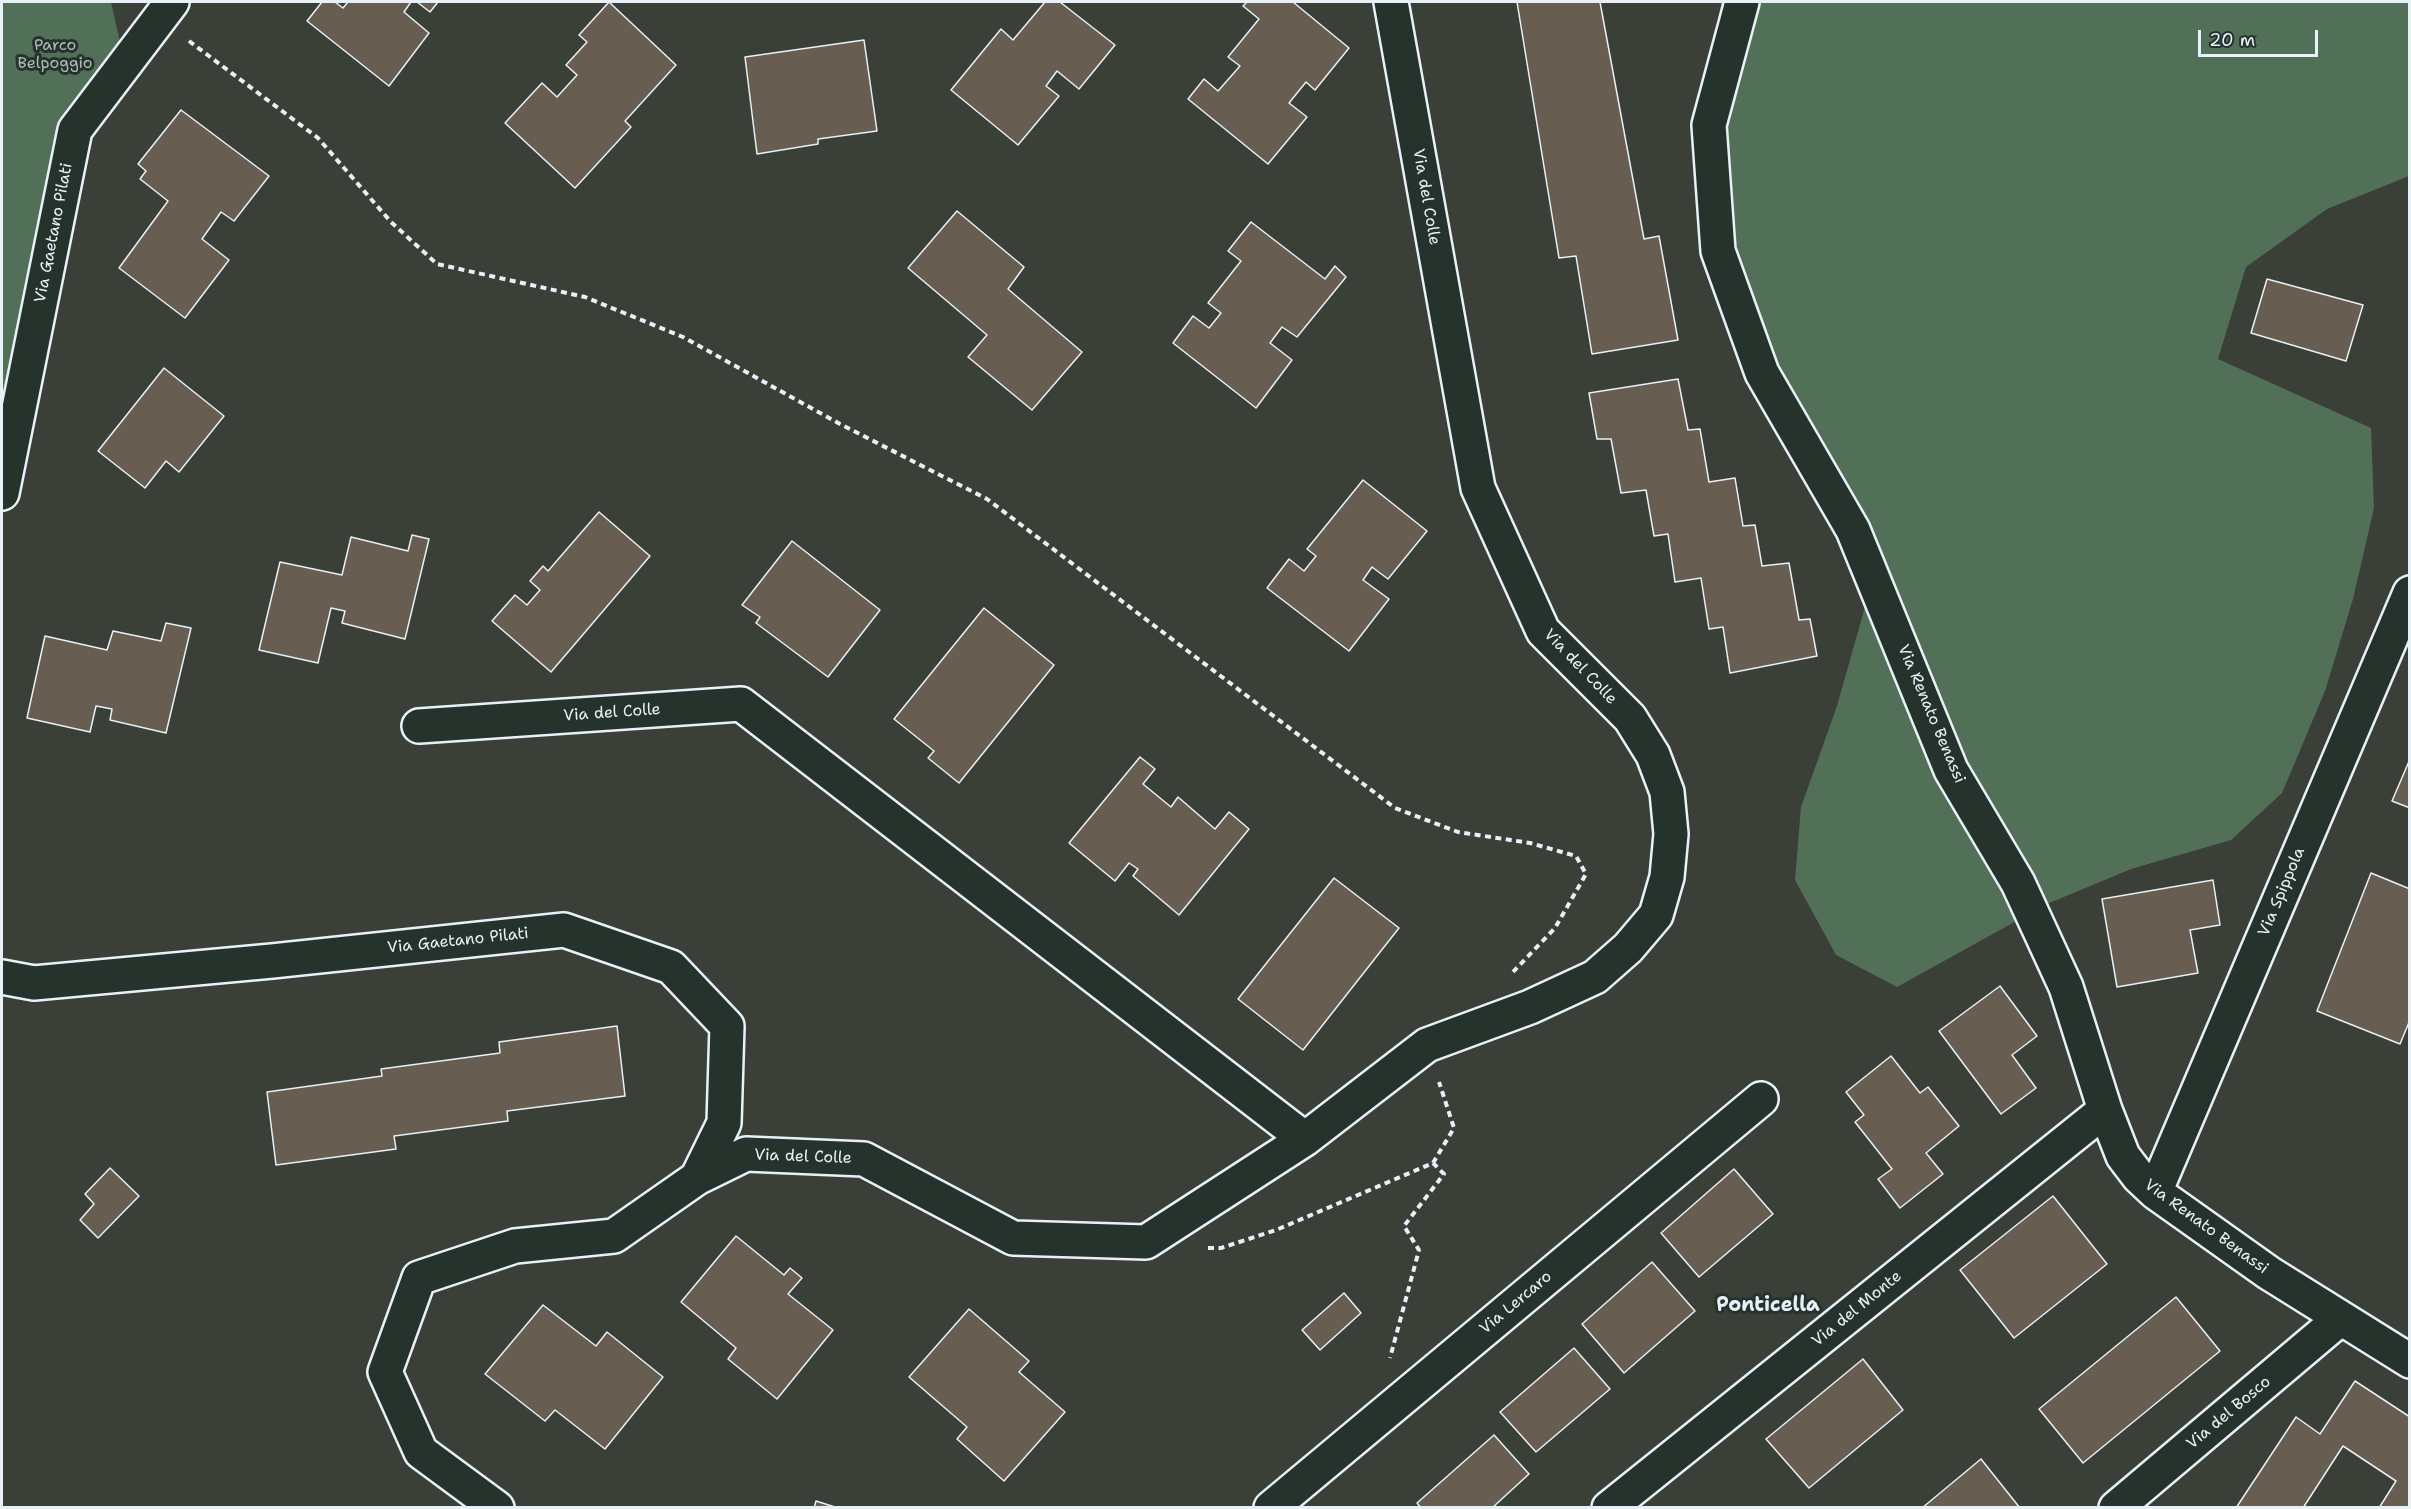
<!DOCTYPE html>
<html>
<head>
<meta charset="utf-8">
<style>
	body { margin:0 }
	#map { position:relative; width:2411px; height:1509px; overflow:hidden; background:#3a4038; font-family:"Shantell Sans",sans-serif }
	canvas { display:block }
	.frame { position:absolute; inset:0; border:3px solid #e8f1f8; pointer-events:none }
	.scale { position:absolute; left:2198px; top:30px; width:120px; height:27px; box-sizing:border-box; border:3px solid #e8f1f8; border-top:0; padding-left:8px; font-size:18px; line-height:21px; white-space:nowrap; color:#e8f1f8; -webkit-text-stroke:4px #26332d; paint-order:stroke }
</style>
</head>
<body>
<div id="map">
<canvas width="2411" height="1509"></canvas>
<div class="frame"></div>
<div class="scale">20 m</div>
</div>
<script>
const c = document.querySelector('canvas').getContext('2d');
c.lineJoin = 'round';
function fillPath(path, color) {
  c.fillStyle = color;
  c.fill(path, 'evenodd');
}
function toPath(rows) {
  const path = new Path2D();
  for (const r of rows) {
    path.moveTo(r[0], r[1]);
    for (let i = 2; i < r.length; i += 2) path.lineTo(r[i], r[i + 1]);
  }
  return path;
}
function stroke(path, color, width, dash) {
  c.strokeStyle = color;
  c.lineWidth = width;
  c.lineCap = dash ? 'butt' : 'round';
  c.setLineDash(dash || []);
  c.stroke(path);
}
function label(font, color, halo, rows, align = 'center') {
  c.font = font + ' "Shantell Sans",sans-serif';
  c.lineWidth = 6;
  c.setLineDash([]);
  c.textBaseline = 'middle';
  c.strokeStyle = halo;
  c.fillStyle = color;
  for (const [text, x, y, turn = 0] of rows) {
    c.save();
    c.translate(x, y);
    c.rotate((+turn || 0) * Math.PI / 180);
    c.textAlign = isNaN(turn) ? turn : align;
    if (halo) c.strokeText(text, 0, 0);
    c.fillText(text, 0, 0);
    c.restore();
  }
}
fillPath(toPath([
	[2,2,111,2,120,42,77,145,14,402,2,401],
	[1721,2,2409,2,2409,176,2327,209,2246,267,2218,359,2371,428,2374,508,2353,599,2325,691,2282,793,2231,840,2131,869,2047,904,1897,987,1836,955,1795,880,1801,807,1837,706,1870,589,1754,379,1712,111]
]), '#527058');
const building = toPath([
	[322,2,335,2,343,8,348,2,411,2,404,12,429,33,389,86,307,21,322,2],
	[417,2,438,2,430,12,417,2],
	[609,2,676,65,625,121,631,127,575,188,505,123,542,83,557,97,577,75,566,65,587,42,579,35,609,2],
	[1045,2,1060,2,1115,45,1079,89,1057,71,1046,86,1059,96,1018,145,951,90,1001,29,1013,40,1045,2],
	[1247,2,1293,2,1349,48,1315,90,1306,82,1289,103,1307,117,1268,164,1188,99,1204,79,1218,91,1240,66,1228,57,1259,19,1243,6,1247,2],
	[1517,2,1600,2,1644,239,1659,236,1678,340,1592,354,1576,256,1559,258,1517,2],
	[864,40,877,131,818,139,818,144,757,154,745,57,864,40],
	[181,110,269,176,234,221,221,212,202,239,229,260,185,318,119,268,168,201,140,179,146,171,138,164,181,110],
	[957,211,1024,267,1008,289,1082,352,1032,410,968,357,987,335,908,268,957,211],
	[1251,222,1325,279,1335,266,1346,277,1297,337,1282,327,1270,343,1292,360,1256,408,1173,343,1193,316,1209,328,1221,313,1208,303,1241,261,1228,251,1251,222],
	[2267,279,2363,305,2346,361,2251,333,2267,279],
	[164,368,224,416,179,472,166,461,145,488,98,451,164,368],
	[1678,379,1688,430,1700,429,1709,482,1735,478,1743,526,1755,525,1762,566,1789,563,1799,620,1810,619,1817,656,1730,673,1723,627,1709,629,1701,578,1675,582,1668,534,1654,536,1646,490,1621,493,1611,439,1597,439,1589,393,1678,379],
	[1363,480,1427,531,1388,579,1372,567,1363,580,1389,599,1349,651,1267,588,1289,559,1304,571,1316,556,1307,549,1363,480],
	[599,512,650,556,551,672,492,621,515,595,527,605,540,590,530,581,543,566,548,571,599,512],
	[412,535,429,539,405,639,342,623,345,611,331,608,318,663,259,650,280,562,342,575,351,537,408,551,412,535],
	[792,541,880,610,828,677,756,623,760,617,742,605,792,541],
	[984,608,1054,665,959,783,928,758,934,751,894,719,984,608],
	[166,623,191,628,166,733,110,720,112,709,96,706,90,732,27,718,45,636,107,650,113,631,161,641,166,623],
	[1140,757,1155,769,1143,784,1171,807,1178,797,1215,829,1229,812,1249,829,1179,915,1133,876,1138,869,1129,863,1115,881,1069,843,1140,757],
	[2410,759,2410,808,2392,801,2410,759],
	[2371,873,2410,889,2410,1020,2400,1044,2317,1011,2371,873],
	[1334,878,1399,928,1303,1050,1238,999,1334,878],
	[2213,880,2220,925,2190,930,2198,973,2117,987,2102,899,2213,880],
	[2000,986,2037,1036,2012,1055,2036,1088,2001,1114,1939,1031,2000,986],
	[617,1026,625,1096,507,1111,508,1121,394,1136,396,1149,276,1165,267,1092,382,1076,381,1069,500,1053,499,1042,617,1026],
	[1891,1056,1920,1093,1928,1087,1959,1126,1926,1153,1943,1174,1900,1208,1878,1179,1892,1169,1855,1122,1864,1115,1846,1092,1891,1056],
	[110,1168,139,1196,98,1238,80,1220,94,1204,85,1194,110,1168],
	[1734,1169,1773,1214,1699,1277,1661,1233,1734,1169],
	[2053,1196,2107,1264,2014,1338,1960,1270,2053,1196],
	[736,1236,784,1275,790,1268,802,1278,788,1294,833,1330,777,1399,728,1359,736,1348,681,1302,736,1236],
	[1652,1262,1695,1311,1624,1373,1582,1324,1652,1262],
	[1344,1293,1361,1313,1320,1350,1302,1330,1344,1293],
	[2176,1297,2220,1351,2083,1463,2039,1409,2176,1297],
	[543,1305,596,1346,607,1332,663,1377,605,1449,555,1410,545,1421,485,1374,543,1305],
	[969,1309,1029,1361,1019,1372,1065,1412,1004,1481,957,1439,967,1427,909,1377,969,1309],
	[1574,1348,1610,1389,1536,1452,1500,1412,1574,1348],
	[1863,1359,1903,1410,1809,1488,1766,1439,1863,1359],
	[2355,1381,2410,1417,2410,1508,2379,1508,2396,1481,2343,1446,2303,1508,2236,1508,2296,1417,2320,1434,2355,1381],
	[1494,1435,1529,1474,1492,1508,1421,1508,1417,1503,1494,1435],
	[1981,1459,2020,1508,1922,1508,1981,1459],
	[816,1501,838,1508,814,1508,816,1501]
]);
fillPath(building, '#675d51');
stroke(building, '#e8f1f8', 1.5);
const minor = toPath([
	[1742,2,1709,125,1718,251,1762,373,1853,530,1951,770,2018,883,2066,987,2105,1110,2123,1156,2139,1177,2155,1192,2269,1273,2410,1361],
	[2,493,75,130,172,2],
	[419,726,741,704,1305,1139],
	[2,977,34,983,272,961,564,930,671,967,727,1026,724,1123,697,1178],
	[2155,1192,2410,593],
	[497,1508,421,1452,385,1372,419,1278,515,1246,614,1236,697,1178,746,1154,864,1159,1013,1238,1146,1242,1305,1139,1427,1045,1530,1007,1595,977,1628,948,1656,915,1667,877,1671,834,1667,792,1653,755,1630,718,1543,631,1478,488,1391,2],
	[1271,1508,1761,1099],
	[1609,1508,2105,1110],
	[2116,1508,2341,1318]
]);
stroke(minor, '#e8f1f8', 38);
stroke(toPath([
	[189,41,318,138,391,222,437,264,585,297,683,337,840,424,987,499,1395,808,1458,832,1530,843,1576,856,1586,874,1555,928,1513,972],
	[1433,1163,1454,1128,1439,1082],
	[1208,1248,1221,1248,1276,1230,1433,1163,1444,1174,1404,1226,1419,1250,1390,1358]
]), '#e8f1f8', 4, [6, 4.5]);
stroke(minor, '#26332d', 33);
label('16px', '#acbdb8', '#26332d', [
	["Parco",55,46],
	["Belpoggio",55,64]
]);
label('16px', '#e8f1f8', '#26332d', [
	["Via del Colle",1426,197,80],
	["Via Gaetano Pilati",54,233,-79],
	["Via del Colle",1580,667,46],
	["Via del Colle",612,713,-4],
	["Via Renato Benassi",1931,714,67],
	["Via Spippola",2282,892,-67],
	["Via Gaetano Pilati",458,941,-6],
	["Via del Colle",803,1157,2],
	["Via Renato Benassi",2206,1227,36],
	["Via Lercaro",1516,1303,-40],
	["Via del Monte",1857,1309,-39],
	["Via del Bosco",2229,1413,-40]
]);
label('bold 20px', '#e8f1f8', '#26332d', [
	["Ponticella",1768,1306]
]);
</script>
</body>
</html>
